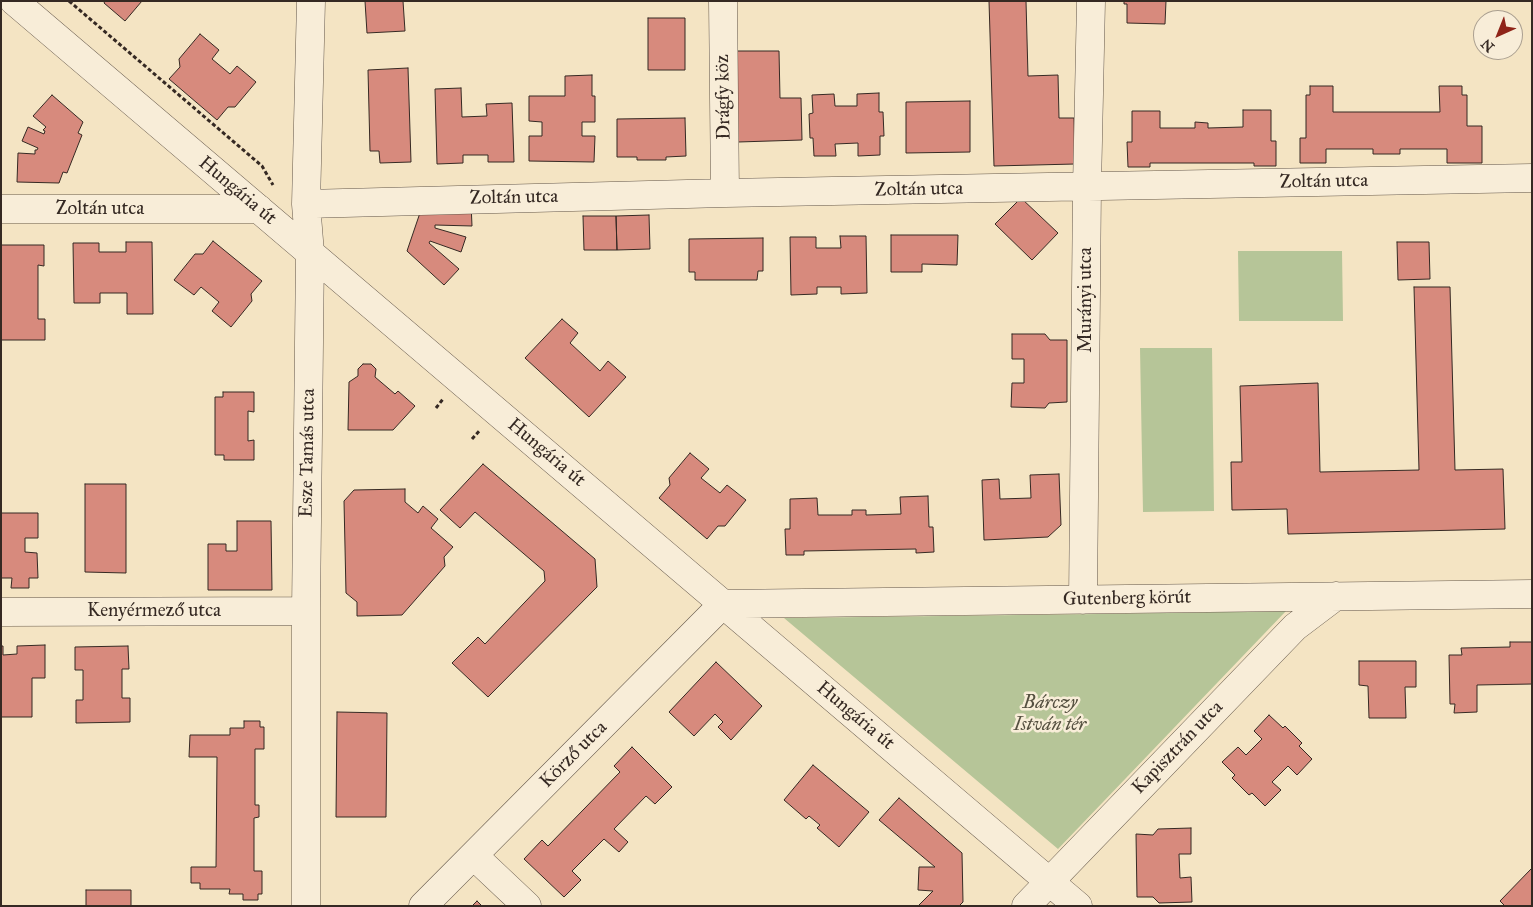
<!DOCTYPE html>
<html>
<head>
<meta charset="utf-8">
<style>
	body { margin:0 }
	#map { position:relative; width:1533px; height:907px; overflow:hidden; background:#f4e4c3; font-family:"IM FELL Great Primer",serif }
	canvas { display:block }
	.frame { position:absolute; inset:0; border:2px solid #352923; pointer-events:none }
	.north { position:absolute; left:1473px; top:10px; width:50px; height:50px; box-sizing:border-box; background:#f8edd8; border:1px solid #aa9f90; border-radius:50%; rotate:224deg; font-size:14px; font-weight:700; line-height:20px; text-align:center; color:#352923 }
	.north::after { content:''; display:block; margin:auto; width:18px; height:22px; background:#8f2418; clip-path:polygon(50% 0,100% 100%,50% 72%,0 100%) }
</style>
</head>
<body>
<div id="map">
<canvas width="1533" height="907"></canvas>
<div class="frame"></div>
<div class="north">N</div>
</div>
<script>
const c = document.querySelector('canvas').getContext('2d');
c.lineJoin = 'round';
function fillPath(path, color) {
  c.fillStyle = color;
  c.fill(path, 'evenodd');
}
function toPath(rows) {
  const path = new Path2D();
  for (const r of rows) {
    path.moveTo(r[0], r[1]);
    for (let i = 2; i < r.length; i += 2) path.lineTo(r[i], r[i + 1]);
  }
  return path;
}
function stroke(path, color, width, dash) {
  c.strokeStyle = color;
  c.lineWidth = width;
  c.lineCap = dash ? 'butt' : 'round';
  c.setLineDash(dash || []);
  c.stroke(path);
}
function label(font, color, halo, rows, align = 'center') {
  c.font = font + ' "IM FELL Great Primer",serif';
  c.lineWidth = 5;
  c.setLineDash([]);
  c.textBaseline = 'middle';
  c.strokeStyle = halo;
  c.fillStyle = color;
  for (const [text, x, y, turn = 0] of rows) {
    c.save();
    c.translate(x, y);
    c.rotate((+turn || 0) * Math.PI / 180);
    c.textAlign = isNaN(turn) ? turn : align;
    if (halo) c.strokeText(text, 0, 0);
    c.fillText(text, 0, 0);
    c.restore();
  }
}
fillPath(toPath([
	[1238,251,1342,251,1343,321,1239,321],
	[1140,348,1212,348,1214,511,1143,512],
	[1286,611,1058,849,784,618,1098,614]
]), '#b6c598');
const building = toPath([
	[105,1,142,1,125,21,104,3,105,1],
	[365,1,403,1,405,31,367,33,365,1],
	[989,1,1026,1,1028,76,1058,75,1059,118,1074,118,1075,164,994,166,989,1],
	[1124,1,1166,1,1165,24,1127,23,1127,4,1124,4,1124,1],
	[648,18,685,18,685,70,648,70,648,18],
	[200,34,219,50,212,59,230,74,237,66,256,82,235,107,228,107,217,120,169,79,180,67,179,59,200,34],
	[727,51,779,51,780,98,801,98,802,140,738,142,727,51],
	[408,68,411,162,380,163,379,151,370,151,368,70,408,68],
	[592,75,592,96,595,96,595,122,582,122,582,136,595,136,594,162,529,161,529,136,542,136,542,122,529,121,529,96,565,96,565,76,592,75],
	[1310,86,1333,86,1333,112,1440,112,1439,86,1462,86,1462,95,1467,95,1467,126,1482,126,1482,163,1447,163,1447,149,1400,149,1400,154,1373,154,1373,149,1326,149,1326,163,1300,163,1300,138,1306,138,1306,95,1310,95,1310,86],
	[461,88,462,117,487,116,486,104,512,103,514,162,488,162,488,155,463,155,463,163,437,164,435,89,461,88],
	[879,93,879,112,883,112,884,136,880,136,880,155,858,156,858,143,835,144,836,156,814,156,813,138,810,138,809,114,813,113,812,95,834,94,835,106,857,106,857,94,879,93],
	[52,95,83,122,78,133,82,135,67,173,63,172,59,183,17,182,18,153,35,154,35,150,37,150,38,148,22,141,28,127,44,134,45,131,43,130,46,127,33,116,52,95],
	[970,101,970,152,906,153,906,102,970,101],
	[1243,110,1271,110,1271,141,1276,141,1276,166,1254,166,1254,163,1150,163,1150,167,1128,167,1127,142,1132,142,1132,111,1160,111,1160,128,1195,128,1195,122,1208,123,1208,128,1243,127,1243,110],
	[685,118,686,156,666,157,666,160,637,160,637,157,617,157,617,119,685,118],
	[1021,198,1058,233,1032,260,995,224,1021,198],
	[471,203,472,226,435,225,435,228,466,237,461,252,430,241,429,243,459,269,444,285,407,251,423,204,471,203],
	[649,215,650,249,617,250,616,216,649,215],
	[583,216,616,216,617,250,584,250,583,216],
	[891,235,958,235,957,265,922,264,922,272,891,272,891,235],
	[840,236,866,236,867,293,841,294,841,287,817,287,817,294,791,295,790,237,816,237,816,248,841,248,840,236],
	[763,238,763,271,758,271,757,280,695,280,695,272,689,272,689,239,763,238],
	[213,241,262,281,251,294,252,301,231,327,212,311,219,302,201,287,194,295,174,280,195,254,203,254,213,241],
	[126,242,152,242,153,314,127,314,127,293,100,293,100,303,74,303,73,243,99,243,99,252,126,252,126,242],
	[1397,242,1429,242,1430,279,1398,280,1397,242],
	[1,245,44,245,44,266,38,265,38,319,45,319,45,340,1,340,1,245],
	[1414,287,1450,287,1455,470,1503,469,1505,529,1288,534,1287,509,1232,510,1231,462,1242,462,1240,386,1318,383,1320,472,1419,470,1414,287],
	[562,319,578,333,570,343,600,371,608,361,626,377,589,417,525,358,562,319],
	[1012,334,1045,334,1050,340,1067,340,1067,402,1049,403,1045,408,1011,407,1012,383,1024,383,1024,359,1012,359,1012,334],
	[363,364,371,364,376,369,375,377,395,394,398,391,415,406,393,430,348,430,349,382,358,376,358,369,363,364],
	[223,392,254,392,254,412,248,411,248,441,254,440,254,460,224,460,224,455,215,455,215,397,223,397,223,392],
	[690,453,709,469,701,478,720,493,727,485,746,500,725,526,718,526,707,539,659,498,670,485,669,478,690,453],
	[483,464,595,559,597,587,488,697,452,663,478,637,485,644,545,581,544,571,475,512,460,528,440,510,483,464],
	[1059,474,1061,525,1048,537,984,540,982,480,999,479,1000,499,1031,498,1030,475,1059,474],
	[85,484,126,484,126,573,85,572,85,484],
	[405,489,405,502,418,513,423,506,438,519,431,528,453,547,444,557,445,566,402,615,357,616,357,602,346,593,344,501,354,490,405,489],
	[928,496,929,527,933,527,934,552,916,553,916,549,804,551,804,555,786,555,785,529,790,529,790,499,817,498,818,515,852,515,852,510,866,510,866,515,901,514,900,497,928,496],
	[1,513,38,513,38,538,25,538,25,552,37,553,38,578,29,578,29,588,11,588,12,578,1,578,1,513],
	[237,521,271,521,272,590,208,590,208,544,226,544,226,551,237,551,237,521],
	[1510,642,1532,642,1532,684,1477,685,1477,712,1454,713,1455,704,1450,704,1449,655,1462,655,1461,648,1510,647,1510,642],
	[45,645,45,678,32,678,32,717,1,717,1,646,3,646,3,655,17,654,17,646,45,645],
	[128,646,129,669,122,669,122,698,130,698,130,722,76,723,76,700,83,700,83,670,75,670,75,647,128,646],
	[1359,661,1416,661,1416,687,1405,687,1406,718,1369,718,1368,686,1359,685,1359,661],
	[716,662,762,706,731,740,718,727,723,722,715,714,694,736,669,712,716,662],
	[337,712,387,713,386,817,336,817,337,712],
	[1269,715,1283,728,1285,726,1302,743,1299,746,1312,759,1297,775,1288,766,1272,782,1281,790,1265,806,1252,793,1249,795,1232,778,1235,775,1222,762,1238,747,1246,755,1262,739,1254,731,1269,715],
	[244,721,260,721,260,727,264,727,264,749,255,749,255,805,259,805,259,817,254,818,254,871,262,871,262,894,258,894,258,900,243,900,243,894,229,894,230,889,200,889,200,883,191,883,191,867,216,867,217,757,189,757,190,735,230,735,230,728,244,728,244,721],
	[632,747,672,787,655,804,646,796,614,829,628,842,619,852,604,839,572,871,581,880,564,897,524,859,542,840,548,846,620,772,614,766,632,747],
	[813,765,869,812,839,847,817,828,820,825,809,816,806,819,784,800,813,765],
	[899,798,962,853,963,902,959,906,918,906,933,891,918,890,919,867,935,867,879,820,899,798],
	[1191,828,1191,854,1179,854,1180,878,1191,877,1192,902,1159,903,1153,897,1137,897,1136,834,1153,835,1158,829,1191,828],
	[1532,868,1532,906,1505,906,1500,901,1532,868],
	[86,890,131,890,131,906,86,906,86,890],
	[477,901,482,906,472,906,477,901]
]);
fillPath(building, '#d78a7d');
stroke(building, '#352923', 1);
const minor = toPath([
	[14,1,1078,906],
	[723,1,725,193],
	[306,204,725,193,1532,178],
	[1,209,259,209],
	[1083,600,1087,187,1091,1],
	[1,612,306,611],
	[474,856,527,906],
	[306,906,306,611,310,253,306,204,311,1],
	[423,906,723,604,1532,594],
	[1026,906,1295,627,1336,596]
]);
stroke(minor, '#65584b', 29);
stroke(toPath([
	[69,1,262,166,273,185],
	[436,408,443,399],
	[472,439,480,430]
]), '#352923', 3, [4, 2.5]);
stroke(minor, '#f8edd8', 28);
label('19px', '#352923', '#f8edd8', [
	["Drágfy köz",724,97,-91],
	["Zoltán utca",1324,182,-1],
	["Zoltán utca",919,190,-1],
	["Hungária út",237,191,40],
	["Zoltán utca",514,198,-1],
	["Zoltán utca",100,209],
	["Murányi utca",1086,300,-90],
	["Esze Tamás utca",308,453,-89],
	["Hungária út",546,453,40],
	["Gutenberg körút",1127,599,-1],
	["Kenyérmező utca",154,611],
	["Hungária út",855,716,40],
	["Kapisztrán utca",1178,748,-46],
	["Körző utca",574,755,-45]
]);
label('italic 19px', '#555040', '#f8edd8', [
	["Bárczy",1050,703],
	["István tér",1050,725]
]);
</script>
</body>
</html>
